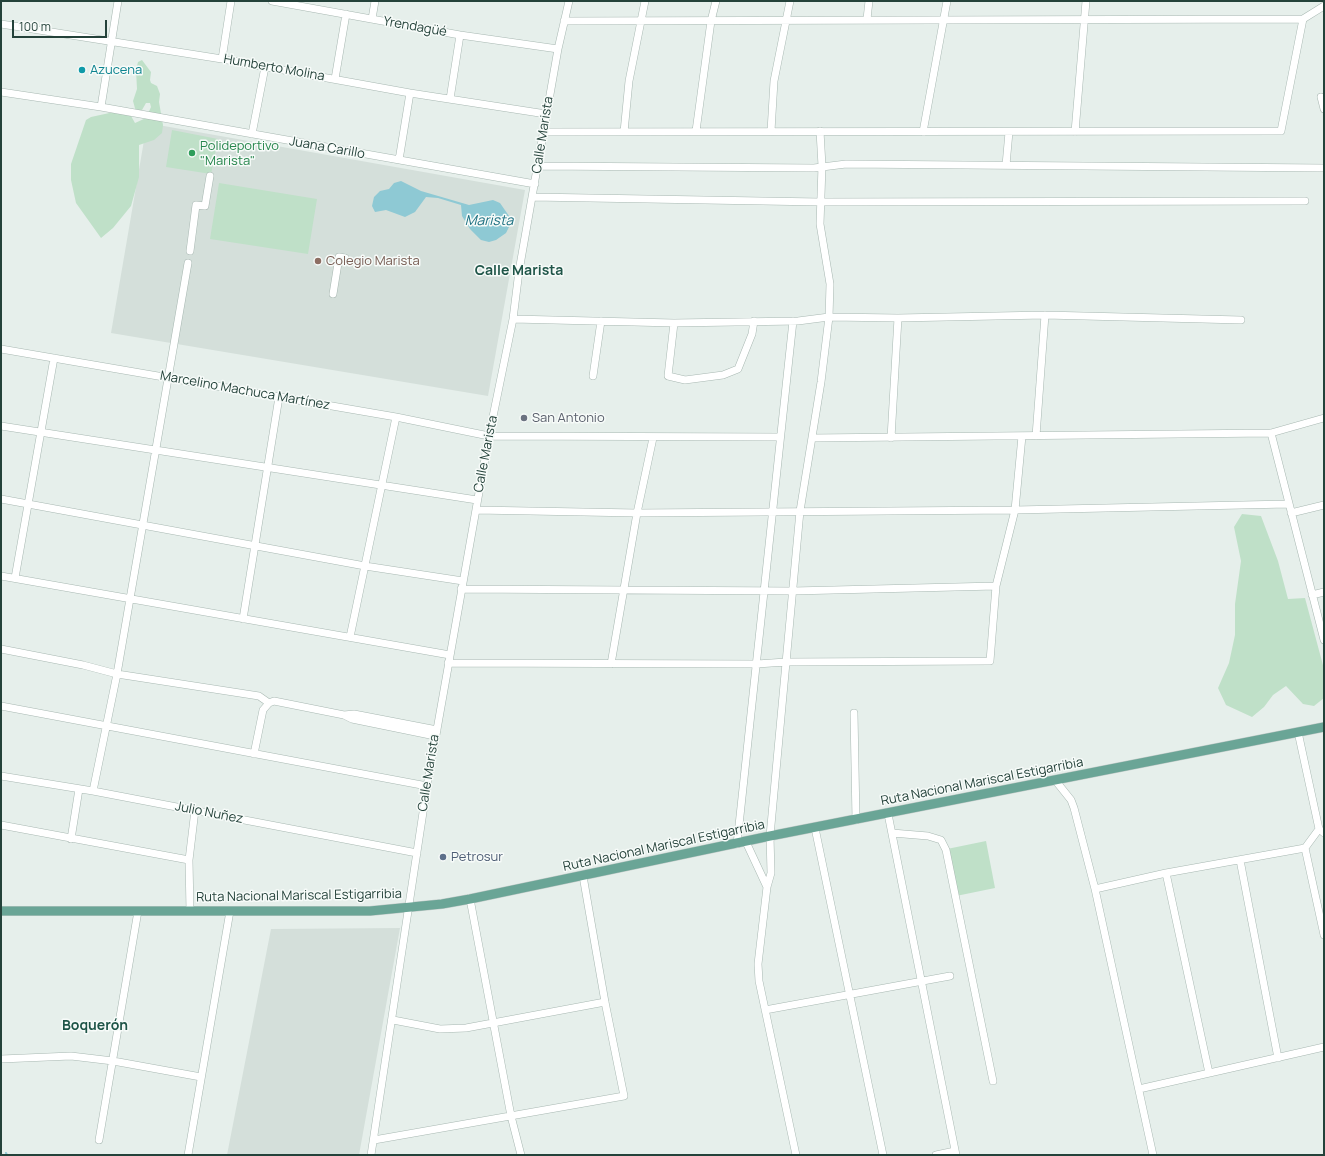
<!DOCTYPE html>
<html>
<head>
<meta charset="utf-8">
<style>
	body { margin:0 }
	#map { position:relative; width:1325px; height:1156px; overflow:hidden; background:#e6efeb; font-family:Manrope,sans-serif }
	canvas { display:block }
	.frame { position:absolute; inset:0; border:2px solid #24423a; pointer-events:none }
	.scale { position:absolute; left:12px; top:20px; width:95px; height:18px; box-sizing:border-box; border:2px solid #24423a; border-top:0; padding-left:5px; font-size:12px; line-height:14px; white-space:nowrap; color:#24423a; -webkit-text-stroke:3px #f7fbf9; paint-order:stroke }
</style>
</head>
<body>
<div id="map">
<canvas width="1325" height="1156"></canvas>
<div class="frame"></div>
<div class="scale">100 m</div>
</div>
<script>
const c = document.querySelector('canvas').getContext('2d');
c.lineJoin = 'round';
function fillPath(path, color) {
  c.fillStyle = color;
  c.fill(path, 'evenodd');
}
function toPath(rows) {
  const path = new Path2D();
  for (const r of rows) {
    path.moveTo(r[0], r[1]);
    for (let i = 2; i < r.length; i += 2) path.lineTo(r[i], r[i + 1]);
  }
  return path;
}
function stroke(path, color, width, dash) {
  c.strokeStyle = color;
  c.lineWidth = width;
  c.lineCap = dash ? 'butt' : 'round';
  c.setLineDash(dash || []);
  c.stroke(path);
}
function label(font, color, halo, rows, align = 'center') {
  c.font = font + ' Manrope,sans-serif';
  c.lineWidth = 3;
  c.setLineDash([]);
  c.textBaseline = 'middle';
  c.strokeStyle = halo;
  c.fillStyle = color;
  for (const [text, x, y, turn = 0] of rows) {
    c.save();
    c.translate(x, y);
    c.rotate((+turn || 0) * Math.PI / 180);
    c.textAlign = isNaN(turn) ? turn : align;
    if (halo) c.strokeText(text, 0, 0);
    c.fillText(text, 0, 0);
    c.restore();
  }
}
fillPath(toPath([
	[147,123,525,190,488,396,111,333],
	[400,928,359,1155,227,1155,271,929]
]), '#d4dfda');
fillPath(toPath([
	[142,60,151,72,150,80,151,83,157,86,160,94,159,102,163,125,162,133,154,140,139,145,139,177,131,206,113,228,101,238,76,203,71,180,71,164,86,120,91,117,114,112,131,116,135,123,146,118,151,107,150,103,146,103,142,110,136,112,133,101,137,89,136,70,138,62],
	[172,130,218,139,211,174,166,167],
	[219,183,317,199,308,254,210,239],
	[1242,514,1261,516,1278,561,1288,599,1305,598,1324,669,1324,698,1314,706,1303,704,1286,686,1273,695,1264,707,1252,717,1226,705,1218,688,1229,663,1235,635,1235,604,1241,561,1234,527],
	[986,841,995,888,956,896,947,849]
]), '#bfe0c8');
fillPath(toPath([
	[401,181,421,191,469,205,493,200,500,203,509,216,509,227,506,233,496,240,489,242,481,240,470,229,462,216,461,205,438,198,426,197,415,212,405,217,386,210,375,212,372,206,374,197,380,191,389,189,394,183]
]), '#8ec9d4');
stroke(toPath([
	[6,1153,7,1155]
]), '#8ec9d4', 2);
const minor = toPath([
	[272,1,460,35,558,49],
	[372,19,375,1],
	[867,19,869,1],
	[564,21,1303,19,1324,6],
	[1,24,222,59,410,93,546,114],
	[222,59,231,1],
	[335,79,346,14],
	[1,92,101,107,535,184],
	[1321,97,1324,109],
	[450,99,460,35],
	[101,107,118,1],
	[696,131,711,21,716,1],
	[771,131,774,81,790,1],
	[543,132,1281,131,1303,19],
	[624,132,629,81,645,1],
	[923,132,947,1],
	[1075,132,1086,1],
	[252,134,265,67],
	[399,160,410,93],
	[1006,165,1009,132],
	[538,166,814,168,846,164,1324,168],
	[532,197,820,202,1305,201],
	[190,251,196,205,205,206,210,176],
	[333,294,339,257,345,258],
	[513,319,674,323,798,321,829,317,898,318,1045,315,1241,320],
	[674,323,668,376,685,380,723,375,738,369,752,334,754,321],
	[1,349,396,417,489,436,780,437],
	[593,376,601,321],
	[1,426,477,500],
	[1271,433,1324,640],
	[1036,436,1045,315],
	[812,438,1271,433,1324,418],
	[891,438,898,318],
	[1,499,365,566,463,581],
	[476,510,637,513,1015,510,1288,504],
	[1291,513,1324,505],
	[1,576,450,655],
	[15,578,54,358],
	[461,589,793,591,996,586],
	[1312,595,1324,592],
	[243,619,279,397],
	[350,637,396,417],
	[1,649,83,665,117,674,259,696,269,703],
	[448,663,757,664,786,662,990,661,996,586,1015,510,1022,436],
	[611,664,637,513,653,438],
	[1,706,427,786],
	[854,713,856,820],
	[1298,732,1319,829,1324,833],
	[435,736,352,719,344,715,354,714,437,730],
	[254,754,263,710,269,703,274,701,344,715],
	[1,776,93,791,417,853],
	[1055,780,1071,800,1074,808,1095,889,1153,1155],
	[93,791,117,674,188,263],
	[888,814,956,1155],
	[1,825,189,860],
	[815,828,883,1155],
	[892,833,928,836,941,840,946,850,993,1081],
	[71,839,79,789],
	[746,842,767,887],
	[737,844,793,321],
	[1305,848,1324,935],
	[1240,860,1278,1058],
	[1166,873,1209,1073],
	[1095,889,1166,873,1305,848,1319,829],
	[470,899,511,1116,521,1155],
	[190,911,189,860,195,810],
	[765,1010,950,976],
	[393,1020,440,1029,466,1028,605,1002],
	[1,1059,71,1056,113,1061,201,1077],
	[1139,1089,1324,1047],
	[99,1140,138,911],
	[374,1140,624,1096,605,1002,583,876],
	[188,1155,230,911],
	[371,1155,427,786,489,436,513,319,519,271,558,49,569,1],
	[796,1155,759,981,758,964,767,887,771,873,770,836,800,511,821,382,829,317,830,284,820,224,822,166,820,131],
	[936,1155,955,1151]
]);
const major = toPath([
	[1,911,370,911,442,904,470,899,770,836,1324,727]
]);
stroke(minor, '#a8b8b2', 8);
stroke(major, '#c2cac8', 10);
stroke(minor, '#fff', 7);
stroke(major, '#6aa596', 9);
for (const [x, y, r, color] of [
	[82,70,4,"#0f9aa8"],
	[192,153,4,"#2e9e5b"],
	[318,261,4,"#8d6e63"],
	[524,418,4,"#6b7280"],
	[443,857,4,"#5c6f8a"]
]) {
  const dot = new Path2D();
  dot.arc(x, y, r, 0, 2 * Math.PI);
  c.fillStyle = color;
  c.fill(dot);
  stroke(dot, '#f7fbf9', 1.5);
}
label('13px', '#24423a', '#f7fbf9', [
	["Yrendagüé",415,27,10],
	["Humberto Molina",274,68,10],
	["Calle Marista",543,135,-81],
	["Juana Carillo",327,148,10],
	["Marcelino Machuca Martínez",245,391,10],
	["Calle Marista",486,454,-79],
	["Calle Marista",429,773,-81],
	["Ruta Nacional Mariscal Estigarribia",982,782,-11],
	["Julio Nuñez",209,813,11],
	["Ruta Nacional Mariscal Estigarribia",664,846,-12],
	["Ruta Nacional Mariscal Estigarribia",299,896,-1]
]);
label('13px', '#0d838f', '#f7fbf9', [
	["Azucena",90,70]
], 'left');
label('13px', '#27864d', '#f7fbf9', [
	["Polideportivo",200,146],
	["\"Marista\"",200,161]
], 'left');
label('13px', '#785e54', '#f7fbf9', [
	["Colegio Marista",326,261]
], 'left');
label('13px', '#5b616d', '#f7fbf9', [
	["San Antonio",532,418]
], 'left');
label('13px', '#4e5e75', '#f7fbf9', [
	["Petrosur",451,857]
], 'left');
label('italic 14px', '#1c6f80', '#f7fbf9', [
	["Marista",489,221]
]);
label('bold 14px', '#1f5548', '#f7fbf9', [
	["Calle Marista",519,271],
	["Boquerón",95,1026]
]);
</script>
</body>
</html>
